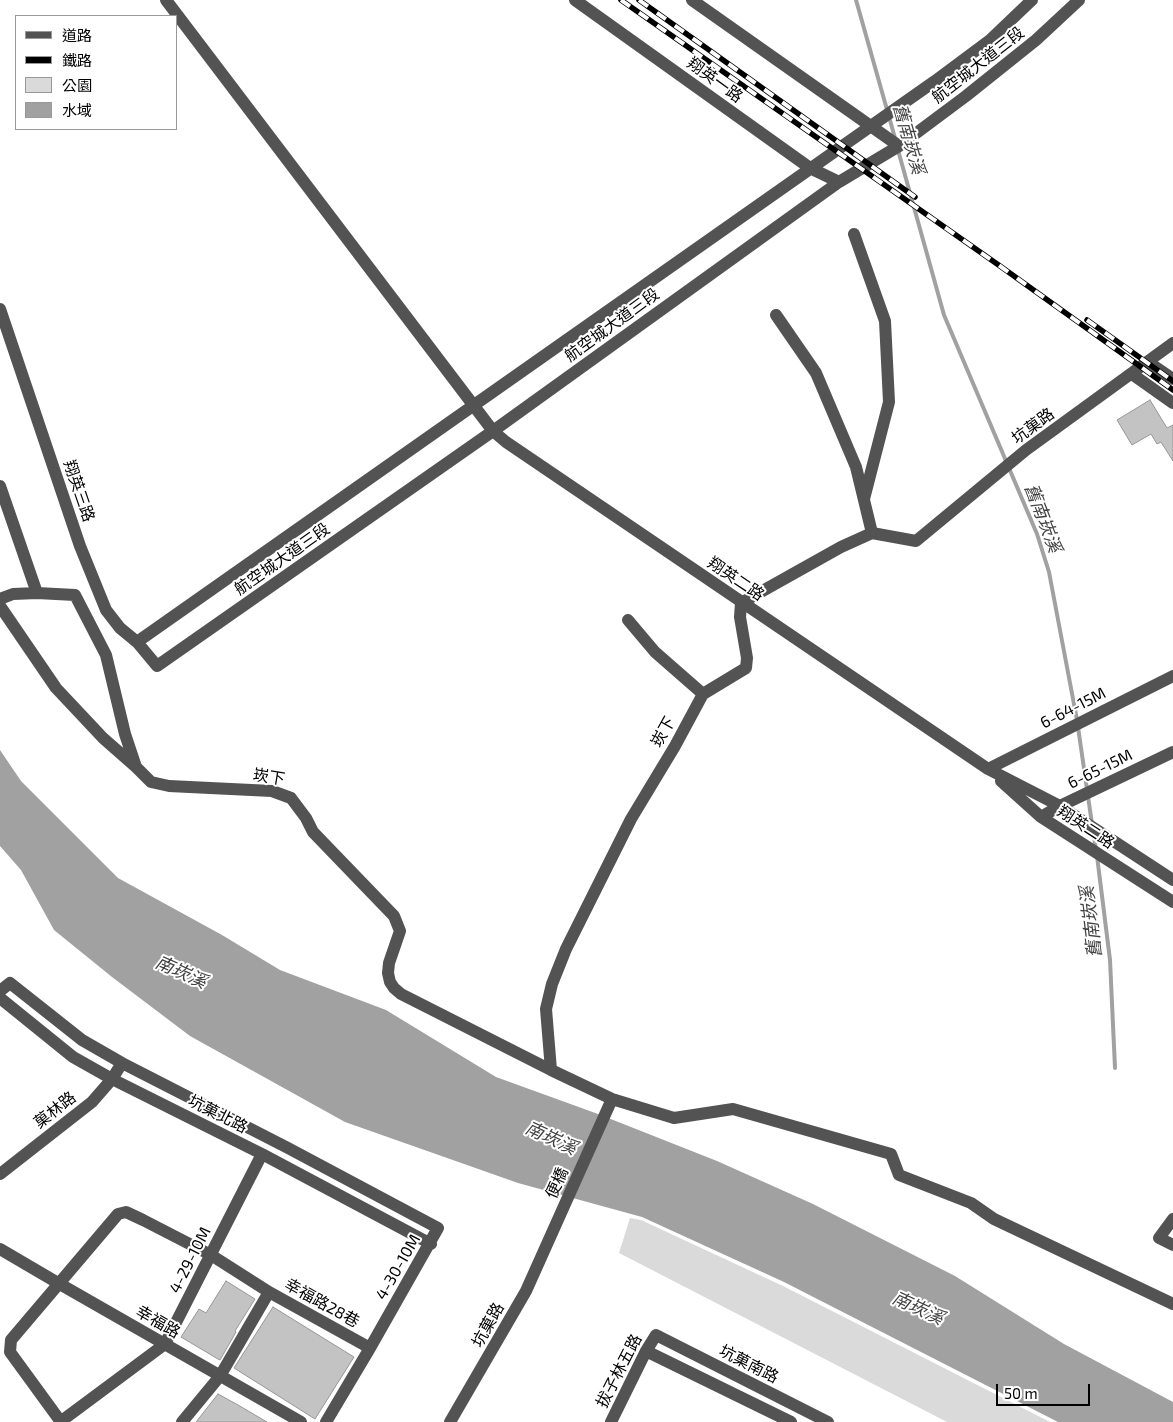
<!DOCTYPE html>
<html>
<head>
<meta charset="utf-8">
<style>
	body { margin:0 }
	#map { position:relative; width:1173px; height:1422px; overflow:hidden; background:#fff; font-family:"Exo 2","Noto Sans TC",sans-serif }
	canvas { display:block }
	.legend { position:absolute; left:15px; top:15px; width:162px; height:115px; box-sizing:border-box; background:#fff; border:1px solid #999; margin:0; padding:6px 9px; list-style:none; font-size:15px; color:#000 }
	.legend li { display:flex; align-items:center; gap:10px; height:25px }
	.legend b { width:25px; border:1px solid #999 }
	.scale { position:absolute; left:996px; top:1384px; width:94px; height:22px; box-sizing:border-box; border:2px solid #000; border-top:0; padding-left:6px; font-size:15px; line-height:18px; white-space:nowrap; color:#000; -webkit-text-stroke:4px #fff; paint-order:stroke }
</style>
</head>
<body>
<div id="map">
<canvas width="1173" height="1422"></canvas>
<ul class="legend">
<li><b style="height:6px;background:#535353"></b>道路</li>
<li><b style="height:6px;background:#000"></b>鐵路</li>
<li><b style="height:14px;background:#dadada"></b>公園</li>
<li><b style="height:14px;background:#a1a1a1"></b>水域</li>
</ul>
<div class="scale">50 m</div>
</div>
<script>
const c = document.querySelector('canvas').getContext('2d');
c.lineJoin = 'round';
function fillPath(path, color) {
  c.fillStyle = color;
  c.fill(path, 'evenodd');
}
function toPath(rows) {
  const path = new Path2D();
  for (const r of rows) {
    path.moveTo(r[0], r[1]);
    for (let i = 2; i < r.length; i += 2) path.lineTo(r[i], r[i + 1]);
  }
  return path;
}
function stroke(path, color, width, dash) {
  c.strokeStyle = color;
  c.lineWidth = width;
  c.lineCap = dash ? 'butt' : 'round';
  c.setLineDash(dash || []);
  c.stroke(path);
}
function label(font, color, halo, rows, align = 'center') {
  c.font = font + ' "Exo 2","Noto Sans TC",sans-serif';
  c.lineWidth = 4;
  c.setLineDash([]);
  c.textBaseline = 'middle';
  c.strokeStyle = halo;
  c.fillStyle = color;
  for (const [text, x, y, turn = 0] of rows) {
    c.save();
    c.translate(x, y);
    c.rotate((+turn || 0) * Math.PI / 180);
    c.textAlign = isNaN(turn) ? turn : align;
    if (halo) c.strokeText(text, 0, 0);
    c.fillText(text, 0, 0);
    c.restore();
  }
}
fillPath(toPath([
	[630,1218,641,1220,783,1286,1050,1422,947,1422,619,1253]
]), '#dadada');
fillPath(toPath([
	[0,750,21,781,118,878,222,935,280,970,386,1010,496,1077,598,1114,717,1161,813,1204,955,1276,1064,1344,1173,1402,1173,1422,1058,1422,784,1282,642,1217,518,1183,345,1122,190,1036,112,977,54,930,21,870,0,846]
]), '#a1a1a1');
stroke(toPath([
	[856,0,895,138],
	[898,150,944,315,1037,534,1049,572,1077,720],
	[1078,727,1092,824],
	[1093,831,1096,849],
	[1097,856,1110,960,1115,1068]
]), '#a1a1a1', 4);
const building = toPath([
	[1150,400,1167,428,1173,425,1173,461,1161,442,1157,444,1151,434,1132,445,1117,420,1150,400],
	[226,1281,255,1299,235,1331,236,1332,220,1360,218,1359,181,1337,199,1309,206,1313,226,1281],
	[273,1307,354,1357,315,1419,234,1368,273,1307],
	[218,1394,238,1405,267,1422,196,1422,218,1394]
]);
fillPath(building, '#c3c3c3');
stroke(building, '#979797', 1);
stroke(toPath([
	[166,0,474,406,493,431,506,442,988,769,1060,806,1173,880],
	[575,0,810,168,839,182],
	[692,0,899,146],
	[854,234,885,321,889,402,864,499],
	[0,309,80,546,106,610,120,628,137,642,157,666,493,431,839,182,899,146,966,96,1036,40,1079,0],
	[776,315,816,373,856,467,872,533],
	[1173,343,1026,450,916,541,872,533,841,547,741,603,740,617,747,658,746,668,703,694,675,746,631,819,566,949,552,984,546,1009,551,1070,612,1099,674,1118,733,1109,891,1154,899,1175,971,1203,994,1219,1173,1304],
	[1148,362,1173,379],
	[1132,374,1173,403],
	[0,486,37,593],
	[0,599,13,594,37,593,75,595,106,655,125,734,136,767],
	[0,606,56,688,103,738,136,767,151,782,169,786,272,791,291,798,306,818,313,832,394,916,400,931,389,963,388,973,390,982,394,988,401,994,551,1070],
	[628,620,655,652,703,694],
	[137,642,935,81,990,40,1032,0],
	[988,769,1173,676],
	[1001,781,1041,817,1173,902],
	[1041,817,1060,806,1173,752],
	[0,991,10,983,82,1040,122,1063,288,1148,438,1228,370,1348,326,1422],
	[0,998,73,1057,112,1079,262,1154,431,1244],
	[0,1174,92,1102,112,1079,122,1063],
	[1173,1219,1159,1238,1173,1245],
	[0,1249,58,1283,301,1422],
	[646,1351,791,1422],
	[60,1422,165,1344,262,1154],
	[61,1422,10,1352,11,1340,118,1214,126,1212,143,1220,211,1255,269,1292],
	[182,1422,220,1376,269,1292,370,1348],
	[450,1422,526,1291,612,1099],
	[611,1422,646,1351,656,1335,828,1422]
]), '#535353', 12);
const rail = toPath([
	[621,0,1000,266,1173,390],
	[639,0,915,197],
	[1087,320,1173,381]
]);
stroke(rail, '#000', 5.5);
stroke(rail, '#fff', 4, [11]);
label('16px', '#000', '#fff', [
	["航空城大道三段",978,65,-38],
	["翔英一路",715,80,36],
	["航空城大道三段",612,325,-36],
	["坑菓路",1033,426,-36],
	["翔英三路",79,491,71],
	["航空城大道三段",282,559,-35],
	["翔英二路",736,579,34],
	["6-64-15M",1073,708,-27],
	["崁下",663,732,-61],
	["6-65-15M",1100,769,-26],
	["崁下",269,777,9],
	["翔英二路",1086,827,33],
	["菓林路",55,1110,-38],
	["坑菓北路",218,1114,27],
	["便橋",557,1183,-66],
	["4-29-10M",190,1260,-63],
	["4-30-10M",398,1267,-60],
	["幸福路28巷",322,1303,29],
	["幸福路",158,1322,30],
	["坑菓路",488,1325,-61],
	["坑菓南路",749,1364,27],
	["拔子林五路",619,1371,-63]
]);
label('italic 18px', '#424242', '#fff', [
	["舊南崁溪",909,139,74],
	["舊南崁溪",1043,518,69],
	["舊南崁溪",1091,922,-97],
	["南崁溪",181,972,24],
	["南崁溪",551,1138,25],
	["南崁溪",918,1308,25]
]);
</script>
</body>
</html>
